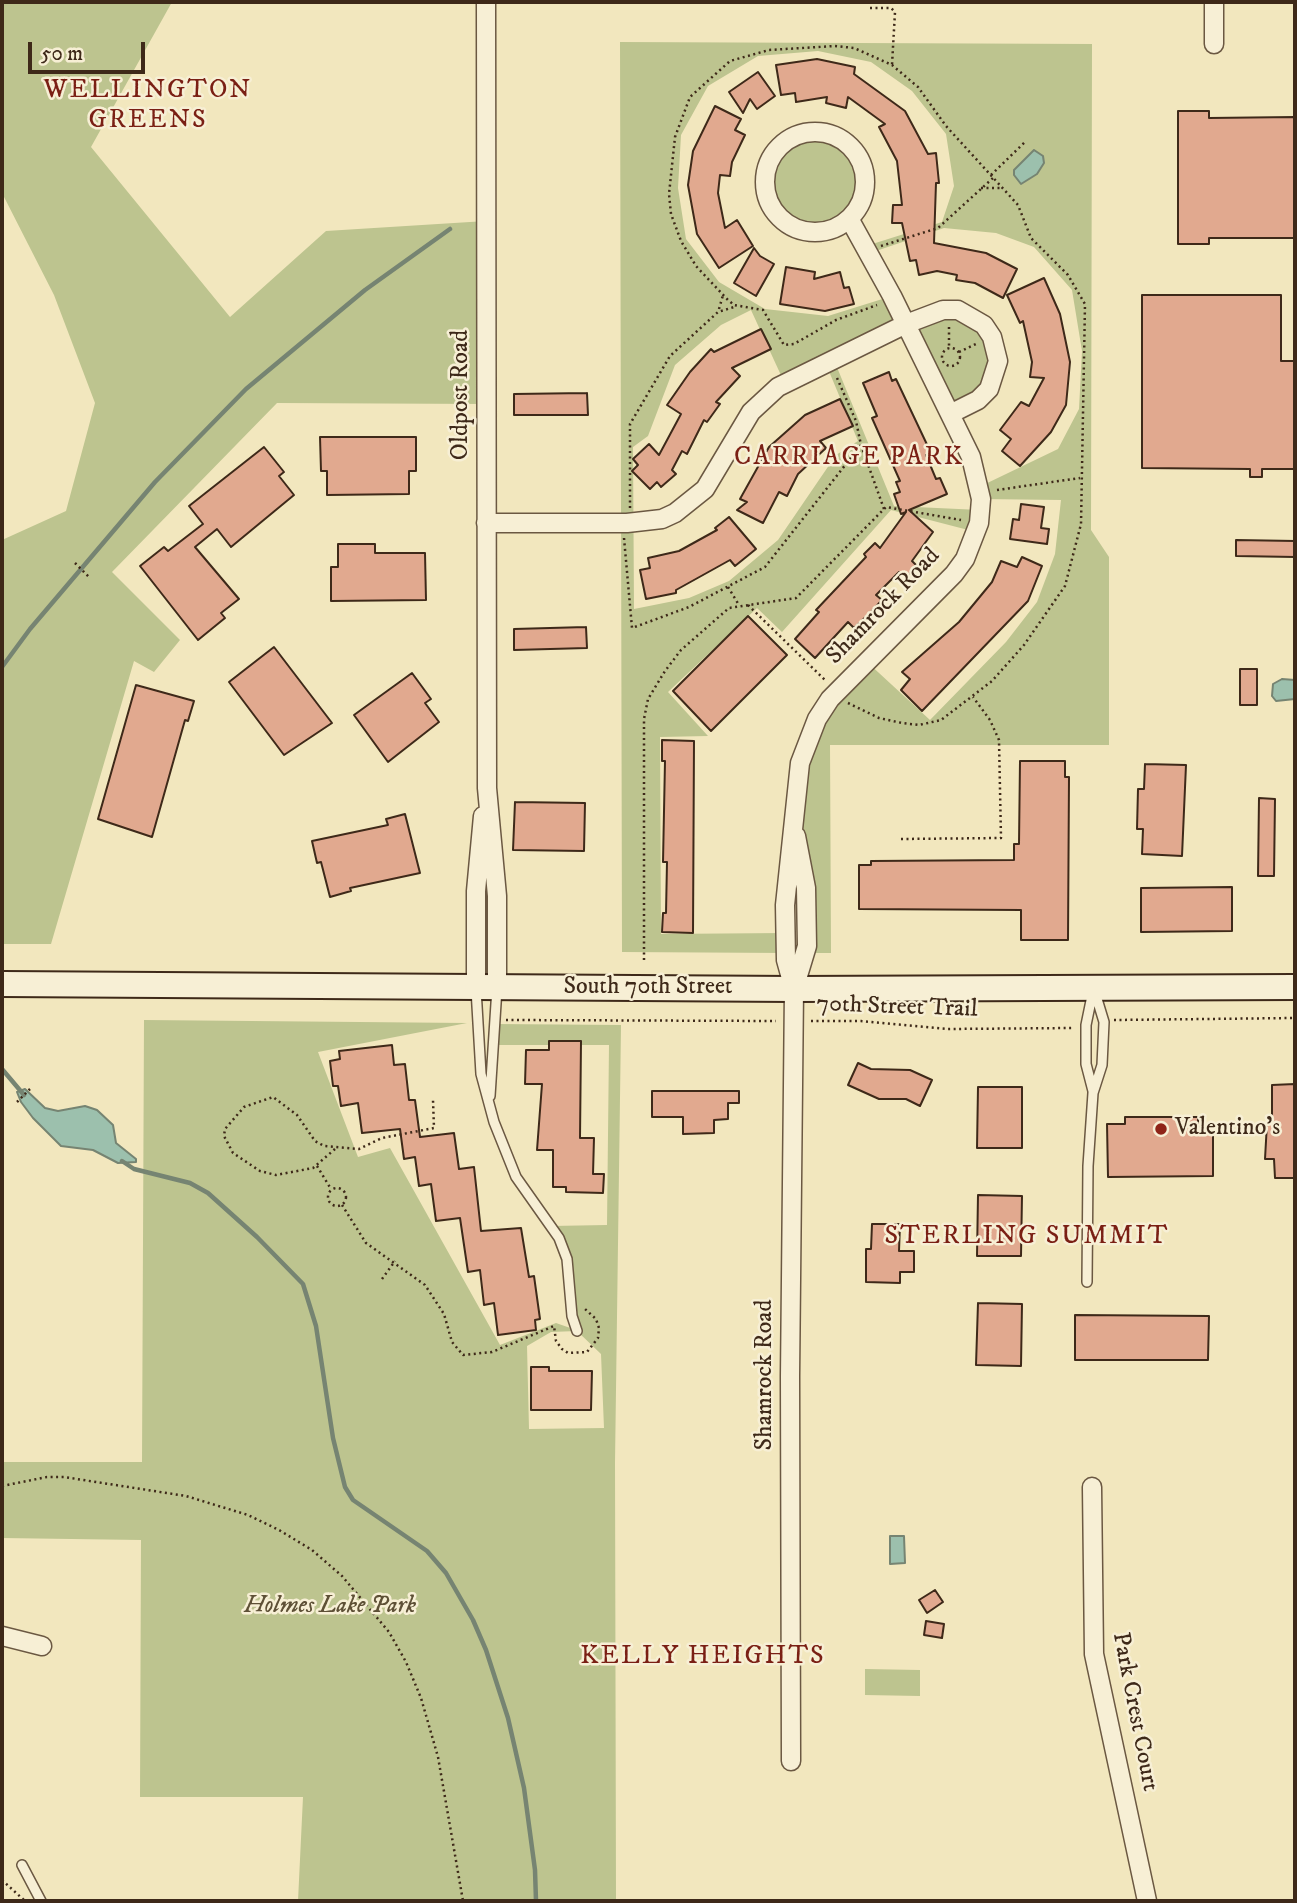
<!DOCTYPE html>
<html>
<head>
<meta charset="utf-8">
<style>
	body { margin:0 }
	#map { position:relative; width:1297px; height:1903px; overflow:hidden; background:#f2e7be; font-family:"IM FELL DW Pica",serif }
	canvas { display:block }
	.frame { position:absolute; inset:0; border:4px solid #3e2919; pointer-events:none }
	.scale { position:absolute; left:28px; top:42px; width:117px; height:32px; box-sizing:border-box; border:4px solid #3e2919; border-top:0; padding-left:9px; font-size:21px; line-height:24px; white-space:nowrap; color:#3e2919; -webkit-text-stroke:5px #f7efd5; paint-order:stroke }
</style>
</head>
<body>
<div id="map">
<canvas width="1297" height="1903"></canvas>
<div class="frame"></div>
<div class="scale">50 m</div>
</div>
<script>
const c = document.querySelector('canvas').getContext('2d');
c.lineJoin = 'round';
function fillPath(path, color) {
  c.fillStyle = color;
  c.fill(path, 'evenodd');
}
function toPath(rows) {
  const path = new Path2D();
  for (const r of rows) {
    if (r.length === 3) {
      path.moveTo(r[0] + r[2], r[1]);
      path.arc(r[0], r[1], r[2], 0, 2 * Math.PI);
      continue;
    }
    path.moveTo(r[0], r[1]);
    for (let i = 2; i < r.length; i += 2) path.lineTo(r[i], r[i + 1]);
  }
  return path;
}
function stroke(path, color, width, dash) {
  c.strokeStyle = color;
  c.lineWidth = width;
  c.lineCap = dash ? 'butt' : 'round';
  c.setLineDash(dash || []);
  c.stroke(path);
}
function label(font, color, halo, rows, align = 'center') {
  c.font = font + ' "IM FELL DW Pica",serif';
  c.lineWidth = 5;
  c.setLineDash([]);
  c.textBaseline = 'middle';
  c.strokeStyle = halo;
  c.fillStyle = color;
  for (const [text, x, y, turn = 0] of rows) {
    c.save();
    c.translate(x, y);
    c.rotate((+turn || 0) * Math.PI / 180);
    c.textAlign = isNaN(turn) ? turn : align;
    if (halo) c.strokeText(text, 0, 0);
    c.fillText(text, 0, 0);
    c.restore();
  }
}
fillPath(toPath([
	[2,2,172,2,91,147,230,317,326,231,486,221,486,404,277,403,112,572,180,640,154,672,134,661,51,944,2,944,2,540,66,511,95,403,54,295,2,193],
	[620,42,1092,44,1091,530,1109,557,1109,745,830,745,831,953,806,953,795,833,807,740,866,661,930,720,1006,642,1037,602,1055,554,1061,500,981,499,979,487,1058,449,1079,409,1082,351,1072,290,1034,247,996,233,944,228,870,253,866,246,942,222,954,186,946,134,912,91,871,62,818,51,758,56,708,86,681,135,678,188,686,239,719,282,765,309,828,316,892,296,907,324,933,312,984,325,995,376,950,414,906,324,834,360,894,506,980,510,976,532,891,510,782,632,757,608,668,692,708,736,660,737,661,934,785,933,786,953,622,952],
	[751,310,785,384,826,364,858,441,836,455,778,540,729,581,689,598,634,609,633,447,648,436,675,365,721,325],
	[815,182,50],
	[144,1020,467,1023,318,1052,358,1157,390,1148,500,1345,556,1323,576,1330,571,1281,551,1226,607,1225,609,1045,494,1045,496,1024,621,1025,615,1462,616,1901,298,1901,303,1797,140,1797,141,1540,2,1538,2,1462,142,1462],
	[577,1331,601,1354,604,1428,529,1429,527,1346,551,1332],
	[865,1669,920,1670,920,1696,865,1695]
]), '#bdc48f');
const water = toPath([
	[1034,150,1043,156,1044,163,1037,174,1021,184,1014,175,1014,170,1034,150],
	[1282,679,1295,680,1295,699,1276,701,1272,696,1273,684,1282,679],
	[25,1089,45,1108,58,1111,85,1106,97,1110,113,1125,116,1143,136,1159,136,1162,118,1163,93,1150,61,1146,33,1118,21,1102,17,1092,25,1089],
	[890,1536,904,1536,905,1563,890,1564,890,1536]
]);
fillPath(water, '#9cc0ad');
stroke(water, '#768472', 2);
stroke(toPath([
	[2,667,30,629,155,482,246,389,365,290,450,229],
	[2,1069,24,1095],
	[122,1161,134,1169,190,1183,208,1193,257,1237,303,1284,316,1326,333,1438,345,1487,353,1500,427,1551,446,1573,473,1620,486,1650,508,1718,524,1788,535,1870,536,1901]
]), '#768472', 4.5);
const building = toPath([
	[817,59,855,67,854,74,905,111,928,154,936,153,939,183,936,183,934,243,986,253,1017,269,1003,298,975,283,956,280,957,275,937,271,919,275,916,260,910,261,902,223,892,223,893,205,902,205,897,161,879,127,885,124,848,97,846,108,826,103,827,97,796,102,795,93,781,95,776,65,817,59],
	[758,72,775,96,757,109,750,99,743,113,729,92,758,72],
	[715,106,741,119,735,130,745,135,732,162,730,176,720,175,718,193,725,228,737,220,753,246,719,268,697,234,688,185,693,151,715,106],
	[1178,111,1209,111,1209,118,1295,117,1295,238,1209,238,1209,244,1178,244,1178,111],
	[754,248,760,256,774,264,756,296,734,283,754,248],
	[786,267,815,272,814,279,840,272,844,288,849,287,854,304,825,311,780,304,786,267],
	[1044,278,1060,314,1070,362,1066,405,1051,432,1020,466,1002,451,1011,439,1000,430,1021,402,1029,406,1044,378,1030,377,1032,362,1023,321,1020,323,1007,295,1044,278],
	[1142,295,1281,295,1281,361,1295,361,1295,469,1262,469,1262,477,1250,477,1250,469,1142,468,1142,295],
	[761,329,771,349,732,368,740,376,716,402,720,404,707,422,704,420,687,454,682,451,672,470,676,474,661,487,657,482,650,489,632,471,638,465,633,459,649,444,659,455,681,414,667,405,690,372,711,349,714,352,761,329],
	[889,372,892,381,896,379,931,453,926,455,936,479,940,478,947,494,909,510,933,532,912,561,917,566,905,578,899,572,876,595,882,600,871,612,854,628,848,622,815,658,795,639,819,612,816,610,866,557,864,554,875,543,880,548,906,512,901,514,894,494,900,492,896,482,900,481,872,418,877,416,863,383,889,372],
	[587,393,588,415,514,415,514,394,587,393],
	[840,399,853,426,820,441,826,448,798,474,787,496,779,492,763,523,737,510,747,502,740,499,769,447,805,415,840,399],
	[320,437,416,437,416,471,409,471,409,494,327,495,327,471,321,471,320,437],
	[264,447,284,472,279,476,294,495,231,547,217,529,195,547,239,599,221,613,225,618,198,640,140,566,164,547,168,551,203,524,189,506,264,447],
	[1021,504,1044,507,1041,528,1049,529,1047,544,1010,539,1013,519,1019,520,1021,504],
	[729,517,756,549,735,566,730,560,676,590,676,593,646,599,640,570,650,568,648,558,679,551,717,530,715,528,729,517],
	[1236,540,1295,541,1295,557,1236,556,1236,540],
	[338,544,375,544,375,553,425,553,426,600,331,601,331,567,338,567,338,544],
	[1022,557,1042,566,1028,601,922,711,901,690,910,679,902,672,959,622,992,582,1001,561,1017,567,1022,557],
	[748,616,787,655,711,731,673,691,748,616],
	[586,627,587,648,514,650,514,629,586,627],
	[274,647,332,723,284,755,229,682,274,647],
	[1240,669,1257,669,1257,705,1240,705,1240,669],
	[412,673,431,699,425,703,439,722,388,762,354,715,412,673],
	[136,685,194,701,188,721,185,720,152,837,98,819,136,685],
	[662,740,694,741,693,933,662,932,663,913,666,913,667,862,663,862,665,761,662,761,662,740],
	[1020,761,1065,761,1065,777,1069,777,1068,940,1021,940,1021,910,859,909,859,865,871,865,871,861,1014,860,1014,844,1019,844,1020,761],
	[1145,764,1186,765,1182,856,1142,854,1143,829,1137,829,1138,789,1144,789,1145,764],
	[1259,798,1275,799,1274,876,1258,876,1259,798],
	[515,802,585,803,584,851,513,850,515,802],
	[405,814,420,873,350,888,351,891,330,897,321,862,317,863,312,841,388,825,386,819,405,814],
	[1232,887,1232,931,1141,932,1141,888,1232,887],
	[549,1041,581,1041,580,1138,594,1138,593,1174,604,1174,603,1193,566,1192,566,1187,553,1187,553,1150,537,1150,542,1084,525,1084,526,1050,549,1050,549,1041],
	[392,1045,394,1065,405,1064,409,1100,415,1100,420,1137,454,1133,459,1169,474,1167,481,1231,521,1228,529,1277,534,1276,540,1319,535,1320,536,1330,498,1335,494,1303,484,1305,480,1270,468,1272,460,1218,436,1221,431,1184,419,1186,415,1157,404,1159,400,1129,362,1133,358,1103,341,1106,338,1086,333,1086,330,1061,340,1059,339,1051,392,1045],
	[858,1063,871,1069,910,1070,932,1080,920,1106,906,1099,879,1099,848,1085,858,1063],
	[1295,1084,1295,1178,1275,1178,1274,1159,1265,1159,1267,1123,1272,1123,1272,1085,1295,1084],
	[978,1087,1022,1087,1022,1148,977,1148,978,1087],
	[652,1091,739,1091,739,1103,728,1103,728,1119,714,1120,714,1133,683,1134,683,1117,652,1117,652,1091],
	[1125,1117,1198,1117,1198,1127,1213,1126,1213,1176,1108,1177,1107,1124,1125,1124,1125,1117],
	[978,1195,1022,1196,1021,1256,977,1256,978,1195],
	[872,1224,900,1224,899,1251,914,1251,914,1272,900,1272,900,1283,866,1282,866,1249,871,1249,872,1224],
	[978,1303,1022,1304,1021,1366,976,1365,978,1303],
	[1075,1315,1209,1316,1208,1360,1075,1360,1075,1315],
	[531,1367,549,1367,549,1371,592,1371,591,1410,531,1410,531,1367],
	[935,1590,943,1602,927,1613,919,1600,935,1590],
	[926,1621,944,1624,942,1638,924,1635,926,1621]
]);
fillPath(building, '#e1a98f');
stroke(building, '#3e2919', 2);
const service = toPath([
	[476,989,481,1074,494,1122,516,1177,559,1238,567,1259,572,1316,577,1331],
	[1093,1091,1086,1064,1086,1025,1093,991],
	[490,1096,497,988],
	[1087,1282,1088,1166,1093,1093,1102,1065,1104,1022,1094,989],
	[22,1865,41,1901]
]);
const minor = toPath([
	[486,2,487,788,497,896,497,987],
	[1214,44,1214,2],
	[815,182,50],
	[486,523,627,523,662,519,675,513,705,489,751,412,778,387,906,324,943,310,958,310,984,325,992,337,998,361,989,389,978,400,950,414],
	[476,987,476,891,483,816],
	[794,989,807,946,806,888,796,836],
	[1092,1487,1094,1654,1147,1901],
	[2,1636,42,1646],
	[791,1761,790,1376,794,989,786,960,785,905,800,763,817,719,830,699,954,574,965,559,979,523,981,499,971,457,892,296,850,220]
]);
const secondary = toPath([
	[2,984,794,989,1295,987]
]);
stroke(service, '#6b5842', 12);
stroke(minor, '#6b5842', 21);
stroke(secondary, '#3e2919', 28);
stroke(toPath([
	[870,8,891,8,895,12,892,65],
	[991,175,1026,141],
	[981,188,1002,188],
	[881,246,938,228,993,178],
	[719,309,723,295],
	[949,327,949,348],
	[951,357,9],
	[959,352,978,343],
	[837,378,856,421,861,445,884,509],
	[997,490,1080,478],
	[630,508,630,424,670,356,718,312,734,307],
	[624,538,632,628,689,607,765,567,861,445],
	[75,563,90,578],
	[728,587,739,605],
	[748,605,826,681],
	[848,703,879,718,902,723,919,725,941,720,992,681,1024,645,1065,586,1081,524,1085,304,1068,275,1031,238,1018,205,946,126,918,87,892,65,854,48,835,46,769,50,730,61,690,97,675,137,669,194,671,214,681,241,696,266,728,300,734,305,763,310,784,345,794,344,836,320,877,305],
	[901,839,1001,838,999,740,990,720,973,697],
	[644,960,644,719,648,699,665,671,681,650,729,608,796,598,886,507,961,520],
	[506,1020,776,1021],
	[1114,1020,1295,1018],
	[811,1021,861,1021,947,1029,1073,1028],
	[17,1102,30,1089],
	[335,1149,313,1168,276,1175,260,1171,233,1153,224,1136,225,1129,244,1107,273,1097,297,1115,315,1141,324,1146,359,1149,382,1138,434,1128,433,1100],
	[317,1166,331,1189],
	[337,1197,9],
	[342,1205,366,1243,425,1285,444,1314,452,1342,463,1355,492,1352,554,1326,556,1341,562,1349,568,1353,587,1352,598,1338,599,1328,596,1319,585,1309],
	[382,1279,395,1261],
	[2,1486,47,1477,64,1477,186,1496,248,1515,279,1530,312,1550,342,1576,389,1632,406,1662,421,1698,438,1757,463,1901],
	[2,1880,25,1901]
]), '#3e2919', 2.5, [2, 3.5]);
stroke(service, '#f7efd5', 9);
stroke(minor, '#f7efd5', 18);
stroke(secondary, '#f7efd5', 24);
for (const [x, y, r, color] of [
	[1161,1129,7,"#8f2418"]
]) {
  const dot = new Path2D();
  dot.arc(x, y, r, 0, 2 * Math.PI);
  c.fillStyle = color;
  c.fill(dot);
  stroke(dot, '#f7efd5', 2.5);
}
label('24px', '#3e2919', '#f7efd5', [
	["Oldpost Road",462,395,-90],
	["Shamrock Road",884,607,-46],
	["South 70th Street",648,988],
	["70th Street Trail",897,1008,2],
	["Shamrock Road",766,1375,-90],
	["Park Crest Court",1134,1712,79]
]);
label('24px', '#3e2919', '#f7efd5', [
	["Valentino's",1175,1129]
], 'left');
label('italic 24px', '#5e5036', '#f7efd5', [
	["Holmes Lake Park",330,1607]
]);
c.letterSpacing = '2px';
label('26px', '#7a1f14', '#f7efd5', [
	["WELLINGTON",148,92],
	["GREENS",148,122],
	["CARRIAGE PARK",849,459],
	["STERLING SUMMIT",1027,1238],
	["KELLY HEIGHTS",703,1658]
]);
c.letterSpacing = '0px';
</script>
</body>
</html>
